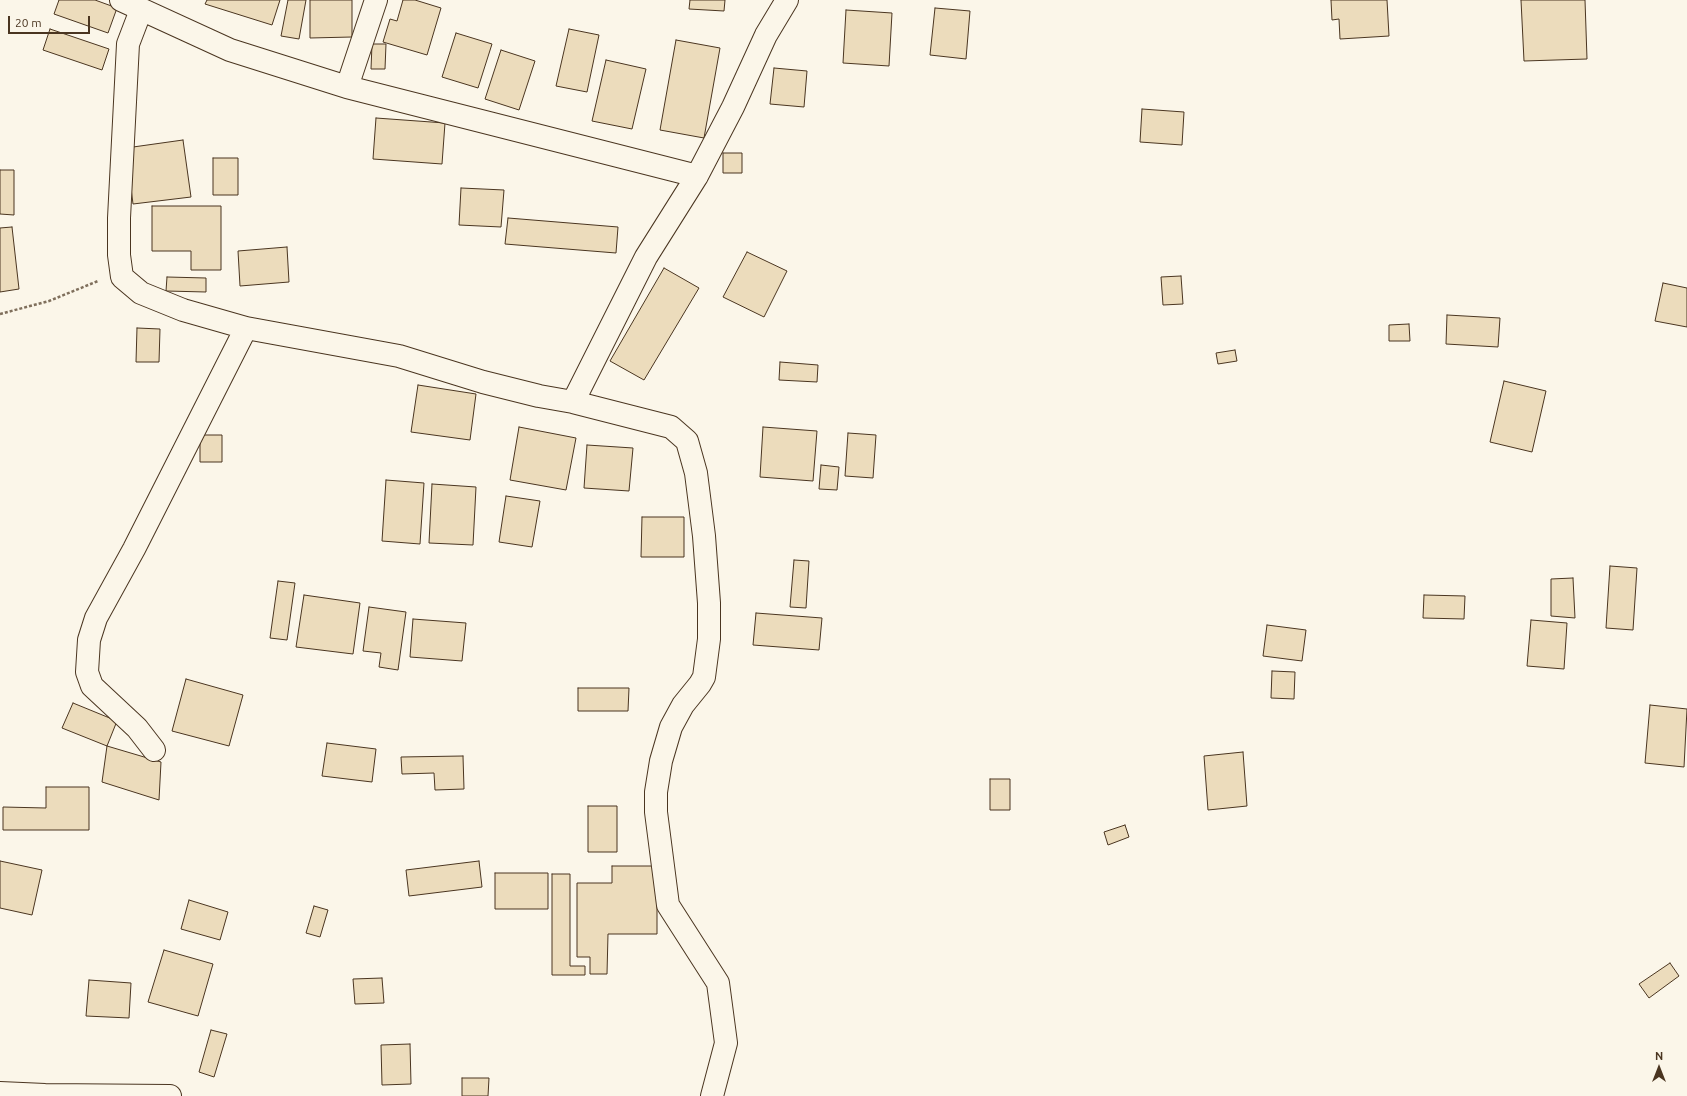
<!DOCTYPE html>
<html>
<head>
<meta charset="utf-8">
<style>
	body { margin:0 }
	#map { position:relative; width:1687px; height:1096px; overflow:hidden; background:#fbf6e9; font-family:Ubuntu,sans-serif }
	canvas { display:block }
	.north { position:absolute; left:1639px; top:1048px; width:40px; height:40px; -webkit-text-stroke:3px #fbf6e9; paint-order:stroke; rotate:0deg; font-size:11px; font-weight:700; line-height:16px; text-align:center; color:#4a3520 }
	.north::after { content:''; display:block; margin:auto; width:14px; height:18px; background:#4a3520; clip-path:polygon(50% 0,100% 100%,50% 72%,0 100%) }
	.scale { position:absolute; left:8px; top:16px; width:82px; height:18px; box-sizing:border-box; border:2px solid #4a3520; border-top:0; padding-left:5px; font-size:12px; line-height:14px; white-space:nowrap; color:#4a3520; -webkit-text-stroke:3px #fbf6e9; paint-order:stroke }
</style>
</head>
<body>
<div id="map">
<canvas width="1687" height="1096"></canvas>
<div class="north">N</div>
<div class="scale">20 m</div>
</div>
<script>
const c = document.querySelector('canvas').getContext('2d');
c.lineJoin = 'round';
function fillPath(path, color) {
  c.fillStyle = color;
  c.fill(path, 'evenodd');
}
function toPath(rows) {
  const path = new Path2D();
  for (const r of rows) {
    path.moveTo(r[0], r[1]);
    for (let i = 2; i < r.length; i += 2) path.lineTo(r[i], r[i + 1]);
  }
  return path;
}
function stroke(path, color, width, dash) {
  c.strokeStyle = color;
  c.lineWidth = width;
  c.lineCap = dash ? 'butt' : 'round';
  c.setLineDash(dash || []);
  c.stroke(path);
}
const building = toPath([
	[59,0,95,0,117,8,108,33,54,14,59,0],
	[207,0,280,0,272,25,205,4,207,0],
	[288,0,306,0,299,39,281,36,288,0],
	[310,0,352,0,352,37,310,38,310,0],
	[403,0,415,0,441,8,427,55,383,42,390,19,397,21,403,0],
	[690,0,725,0,724,11,689,9,690,0],
	[1331,0,1387,0,1389,36,1340,39,1339,19,1332,20,1331,0],
	[1521,0,1585,0,1587,59,1524,61,1521,0],
	[935,8,970,11,966,59,930,55,935,8],
	[846,10,892,13,889,66,843,63,846,10],
	[50,29,109,49,102,70,43,50,50,29],
	[569,29,599,35,587,92,556,86,569,29],
	[456,33,492,44,478,88,442,77,456,33],
	[676,40,720,48,704,138,660,130,676,40],
	[372,44,386,44,385,69,371,69,372,44],
	[501,50,535,61,519,110,485,99,501,50],
	[606,60,646,69,632,129,592,121,606,60],
	[774,68,807,71,804,107,770,104,774,68],
	[1142,109,1184,112,1182,145,1140,142,1142,109],
	[376,118,445,123,442,164,373,159,376,118],
	[183,140,191,197,133,204,126,148,183,140],
	[723,153,742,153,742,173,723,173,723,153],
	[213,158,238,158,238,195,213,195,213,158],
	[0,170,14,170,14,215,0,214,0,170],
	[461,188,504,190,501,227,459,225,461,188],
	[152,206,221,206,221,270,191,270,191,251,152,251,152,206],
	[508,218,618,227,616,253,505,244,508,218],
	[12,227,19,289,0,292,0,228,12,227],
	[287,247,289,282,240,286,238,251,287,247],
	[747,252,787,271,764,317,723,297,747,252],
	[664,268,699,288,644,380,610,361,664,268],
	[1181,276,1183,304,1163,305,1161,277,1181,276],
	[167,277,206,278,206,292,166,291,167,277],
	[1663,283,1687,288,1687,327,1655,321,1663,283],
	[1447,315,1500,318,1498,347,1446,344,1447,315],
	[1409,324,1410,341,1389,341,1389,325,1409,324],
	[137,328,160,329,159,362,136,362,137,328],
	[1235,350,1237,361,1218,364,1216,353,1235,350],
	[780,362,818,365,817,382,779,380,780,362],
	[1504,381,1546,391,1532,452,1490,442,1504,381],
	[418,385,476,394,470,440,411,432,418,385],
	[519,427,576,438,566,490,510,480,519,427],
	[763,427,817,431,813,481,760,477,763,427],
	[848,433,876,435,873,478,845,476,848,433],
	[200,435,222,435,222,462,200,462,200,435],
	[587,445,633,448,629,491,584,488,587,445],
	[821,465,839,467,837,490,819,489,821,465],
	[386,480,424,483,420,544,382,541,386,480],
	[432,484,476,487,473,545,429,543,432,484],
	[506,496,540,501,532,547,499,542,506,496],
	[642,517,684,517,684,557,641,557,642,517],
	[794,560,809,561,806,608,790,607,794,560],
	[1610,566,1637,568,1633,630,1606,628,1610,566],
	[1573,578,1575,618,1551,616,1551,579,1573,578],
	[278,581,295,583,287,640,270,638,278,581],
	[304,595,360,603,353,654,296,647,304,595],
	[1424,595,1465,596,1464,619,1423,618,1424,595],
	[369,607,406,612,398,670,379,667,381,653,363,651,369,607],
	[756,613,822,618,819,650,753,645,756,613],
	[413,619,466,623,462,661,410,657,413,619],
	[1531,620,1567,623,1564,669,1527,666,1531,620],
	[1267,625,1306,630,1302,661,1263,656,1267,625],
	[1272,671,1295,672,1294,699,1271,698,1272,671],
	[186,679,243,695,229,746,172,731,186,679],
	[578,688,629,688,628,711,578,711,578,688],
	[73,703,117,721,107,746,62,728,73,703],
	[1650,705,1687,709,1684,767,1645,763,1650,705],
	[327,743,376,749,372,782,322,776,327,743],
	[107,746,161,762,159,800,102,782,107,746],
	[1243,752,1247,806,1208,810,1204,756,1243,752],
	[463,756,464,789,435,790,434,773,402,774,401,757,463,756],
	[990,779,1010,779,1010,810,990,810,990,779],
	[46,787,89,787,89,830,3,830,3,807,46,808,46,787],
	[588,806,617,806,617,852,588,852,588,806],
	[1125,825,1129,837,1108,845,1104,832,1125,825],
	[0,861,42,870,32,915,0,908,0,861],
	[479,861,482,887,409,896,406,870,479,861],
	[612,866,657,866,657,934,608,934,607,974,590,974,590,957,577,957,577,883,612,883,612,866],
	[495,873,548,873,548,909,495,909,495,873],
	[552,874,570,874,570,966,585,966,585,975,552,975,552,874],
	[189,900,228,912,220,940,181,929,189,900],
	[314,906,328,910,320,937,306,933,314,906],
	[164,950,213,964,198,1016,148,1002,164,950],
	[1670,963,1679,976,1649,998,1639,984,1670,963],
	[382,978,384,1003,355,1004,353,979,382,978],
	[89,980,131,983,129,1018,86,1016,89,980],
	[211,1030,227,1034,214,1077,199,1072,211,1030],
	[410,1044,411,1084,382,1085,381,1045,410,1044],
	[462,1078,489,1078,488,1096,462,1096,462,1078]
]);
fillPath(building, '#ecdcbc');
stroke(building, '#4a3520', 1);
const minor = toPath([
	[121,0,230,50,347,87,697,176],
	[141,10,128,44,119,218,119,255,122,277,141,293,183,310,246,328,399,356,483,382,539,396,573,402,671,427,687,441,696,473,704,536,709,603,709,639,704,677,700,684,683,705,671,727,661,761,656,792,656,812,668,905,718,983,726,1043,712,1096],
	[347,87,376,0],
	[573,402,646,257,697,176,733,107,766,35,787,0],
	[154,750,137,728,92,686,87,672,89,640,96,618,134,549,246,328],
	[0,1093,45,1095,170,1096]
]);
stroke(minor, '#4a3520', 24);
stroke(toPath([
	[0,314,49,301,98,281]
]), '#7f6f5c', 2.5, [3, 2]);
stroke(minor, '#fbf6e9', 22);
</script>
</body>
</html>
